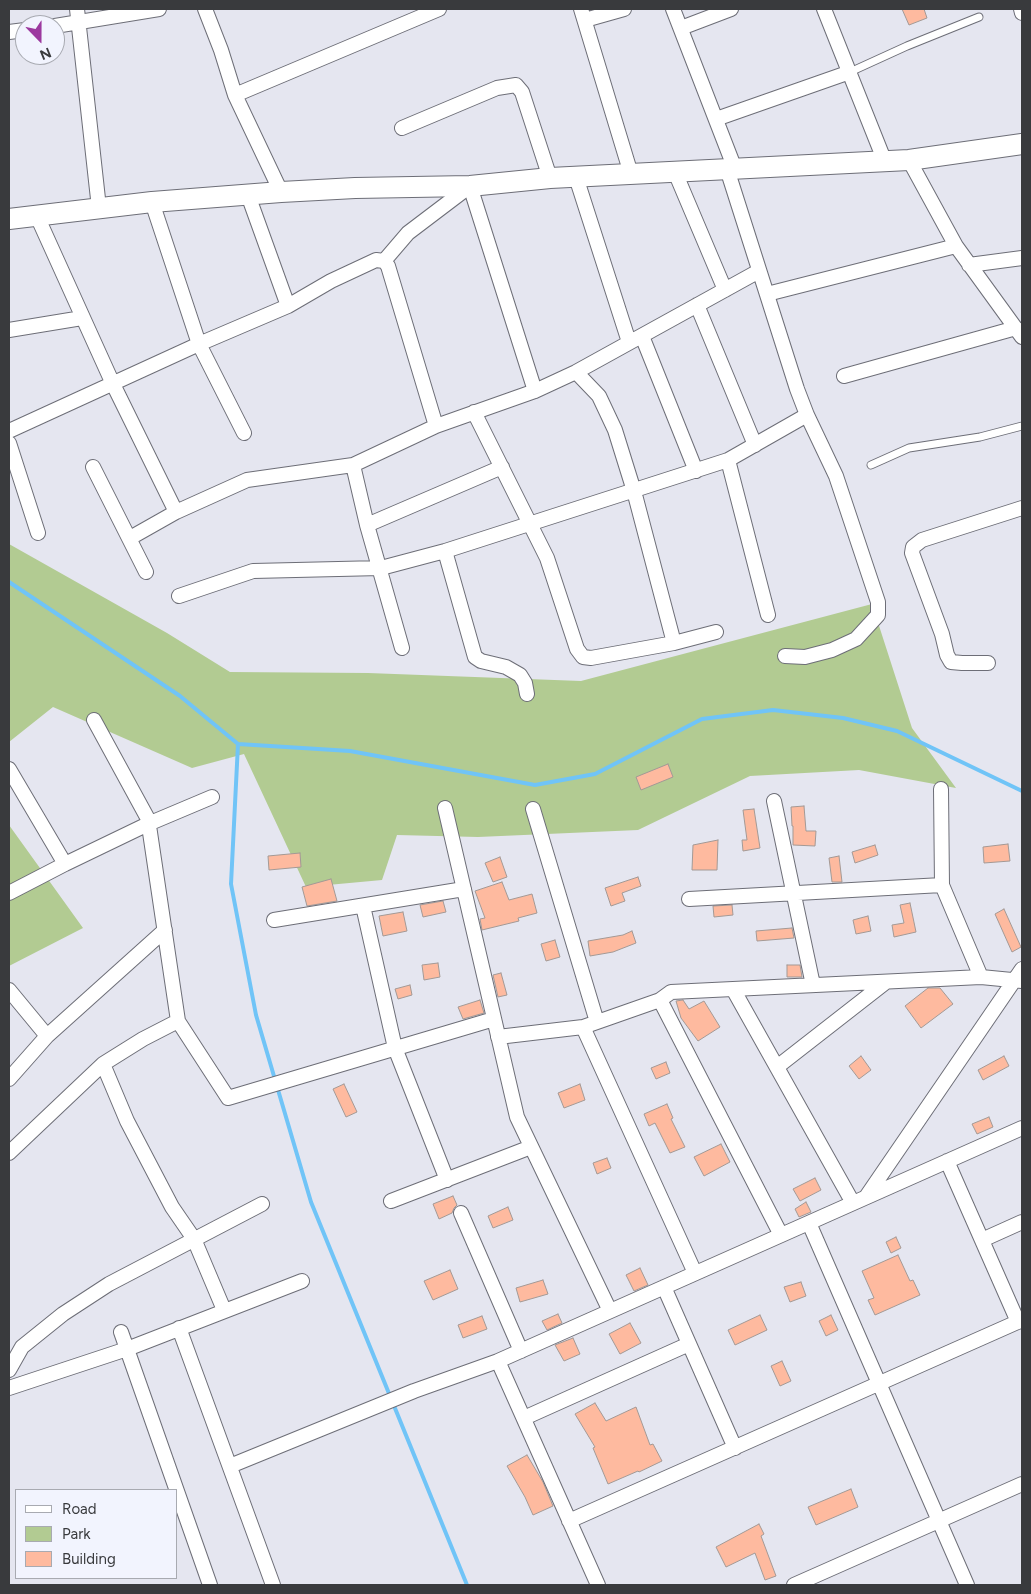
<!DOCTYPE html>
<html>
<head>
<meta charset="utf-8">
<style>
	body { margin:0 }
	#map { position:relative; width:1031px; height:1594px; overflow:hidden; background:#e5e6f0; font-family:Figtree,sans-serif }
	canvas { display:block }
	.frame { position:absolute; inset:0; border:10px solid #393a3d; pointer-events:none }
	.legend { position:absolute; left:15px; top:1489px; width:162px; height:90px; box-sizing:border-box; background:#f2f4fe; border:1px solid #a8aab1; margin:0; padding:6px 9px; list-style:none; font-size:15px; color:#393a3d }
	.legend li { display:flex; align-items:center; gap:10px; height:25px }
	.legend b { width:25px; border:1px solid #a8aab1 }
	.north { position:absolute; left:15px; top:15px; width:50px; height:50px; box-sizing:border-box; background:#f2f4fe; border:1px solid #a8aab1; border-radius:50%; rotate:158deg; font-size:14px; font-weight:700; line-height:20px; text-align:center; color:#393a3d }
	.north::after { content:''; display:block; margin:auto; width:18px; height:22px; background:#9c399f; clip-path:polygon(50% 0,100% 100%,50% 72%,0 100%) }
</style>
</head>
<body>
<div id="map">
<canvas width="1031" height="1594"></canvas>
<div class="frame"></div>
<ul class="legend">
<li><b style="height:6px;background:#fff"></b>Road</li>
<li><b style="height:14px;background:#b2cb92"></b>Park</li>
<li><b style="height:14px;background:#feba9f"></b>Building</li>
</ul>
<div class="north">N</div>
</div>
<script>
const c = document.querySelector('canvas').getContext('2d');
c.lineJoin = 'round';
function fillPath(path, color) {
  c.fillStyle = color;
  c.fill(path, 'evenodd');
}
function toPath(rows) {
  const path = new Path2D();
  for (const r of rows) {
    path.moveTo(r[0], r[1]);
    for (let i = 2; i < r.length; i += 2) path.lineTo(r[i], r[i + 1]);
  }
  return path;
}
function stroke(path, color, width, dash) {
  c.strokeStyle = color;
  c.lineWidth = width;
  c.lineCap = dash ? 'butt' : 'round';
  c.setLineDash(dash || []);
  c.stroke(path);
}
fillPath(toPath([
	[9,544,167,633,230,672,368,673,581,681,872,604,912,728,956,788,859,770,750,776,638,830,478,837,397,835,382,880,306,887,244,754,192,768,53,707,9,742],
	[9,825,83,928,9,966]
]), '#b2cb92');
stroke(toPath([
	[9,582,180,696,238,744,350,751,535,785,595,774,702,719,773,710,843,718,897,731,1022,791],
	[238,744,231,884,256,1015,311,1202,467,1585]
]), '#70c4f7', 4);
const building = toPath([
	[902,9,924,9,927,18,909,25,902,9],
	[668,764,673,777,641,790,636,777,668,764],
	[804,806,806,831,816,831,815,846,793,845,793,826,792,826,791,807,804,806],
	[754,809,760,848,743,851,742,840,747,840,743,810,754,809],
	[718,840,717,870,692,870,693,845,718,840],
	[1008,844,1010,861,984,863,983,847,1008,844],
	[875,845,878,855,855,863,852,852,875,845],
	[300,853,301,867,269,870,268,856,300,853],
	[839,856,842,882,832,882,829,858,839,856],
	[500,857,507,877,493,882,485,863,500,857],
	[638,877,641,886,622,893,625,901,611,906,605,888,638,877],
	[331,879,337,901,307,906,302,887,331,879],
	[502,882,509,900,532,894,537,913,518,918,519,921,482,930,480,919,485,918,475,891,502,882],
	[443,901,446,912,423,917,420,905,443,901],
	[910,903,916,932,894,937,892,925,904,923,900,905,910,903],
	[732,905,733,915,714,917,713,906,732,905],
	[1004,909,1021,947,1012,952,995,914,1004,909],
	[403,912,407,931,383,936,379,916,403,912],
	[868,916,871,931,856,934,853,920,868,916],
	[792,928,794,938,757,941,756,931,792,928],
	[632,931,636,943,613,952,590,956,588,941,623,935,632,931],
	[555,940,560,957,546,961,541,944,555,940],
	[438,963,440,977,424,980,422,965,438,963],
	[787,965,800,965,802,977,787,977,787,965],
	[501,973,507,995,498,997,493,975,501,973],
	[410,985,412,995,398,999,395,989,410,985],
	[928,988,940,988,953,1004,921,1028,905,1006,928,988],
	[480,1000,484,1013,463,1019,458,1007,480,1000],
	[683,1000,689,1009,704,1001,720,1027,698,1041,681,1018,676,1001,683,1000],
	[861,1056,871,1070,859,1079,849,1066,861,1056],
	[1004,1056,1009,1066,983,1080,978,1070,1004,1056],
	[666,1062,670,1073,656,1079,651,1068,666,1062],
	[344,1084,357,1112,346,1117,333,1089,344,1084],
	[580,1084,585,1100,564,1108,558,1093,580,1084],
	[667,1104,673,1118,671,1119,685,1147,670,1153,655,1123,649,1126,644,1114,667,1104],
	[989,1117,993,1127,977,1134,972,1124,989,1117],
	[721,1144,730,1162,704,1176,694,1157,721,1144],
	[607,1158,611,1168,597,1174,593,1163,607,1158],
	[815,1178,821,1190,800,1201,793,1189,815,1178],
	[453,1196,457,1205,454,1208,452,1213,439,1219,433,1204,453,1196],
	[806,1202,811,1212,799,1217,795,1209,806,1202],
	[508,1207,513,1220,493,1228,488,1216,508,1207],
	[896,1237,901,1248,891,1253,886,1242,896,1237],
	[898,1255,910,1281,913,1280,920,1295,875,1315,868,1300,874,1298,862,1271,898,1255],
	[640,1268,648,1285,634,1291,626,1275,640,1268],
	[450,1270,458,1289,433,1300,424,1281,450,1270],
	[543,1280,548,1294,520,1302,516,1288,543,1280],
	[801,1282,806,1296,790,1302,784,1287,801,1282],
	[558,1314,562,1323,547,1330,542,1321,558,1314],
	[760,1315,767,1330,735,1345,728,1330,760,1315],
	[831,1315,838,1330,826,1336,819,1321,831,1315],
	[482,1316,487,1329,463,1338,458,1325,482,1316],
	[630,1323,641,1343,620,1354,609,1334,630,1323],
	[573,1338,580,1354,564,1361,555,1345,573,1338],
	[782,1361,791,1381,780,1386,771,1366,782,1361],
	[595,1403,606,1421,636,1407,650,1445,653,1444,662,1461,639,1472,638,1471,608,1484,593,1448,595,1447,575,1414,595,1403],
	[527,1455,543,1482,553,1506,533,1515,525,1497,507,1466,527,1455],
	[851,1489,858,1507,816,1525,808,1507,851,1489],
	[759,1524,764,1534,761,1536,776,1576,765,1580,755,1553,726,1567,716,1547,759,1524]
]);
fillPath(building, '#feba9f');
stroke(building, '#a39995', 1);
const lane = toPath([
	[850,72,907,46,979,17],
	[871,465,909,448,980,437,1022,426]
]);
const street = toPath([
	[77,9,99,208],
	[205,9,221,50,235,95,281,192],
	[581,9,631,174],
	[673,9,735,169],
	[824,9,885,162],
	[1021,9,1022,13],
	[585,20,624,9],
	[55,26,159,9],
	[681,28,731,9],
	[9,32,25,30],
	[235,95,439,9],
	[716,119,850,72],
	[402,128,497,88,516,85,522,92,550,178],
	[909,160,956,246,1022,337],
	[727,169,797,389,807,415,836,476,878,602,878,615,856,639,832,650,805,657,785,656],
	[675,172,725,290],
	[576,177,629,342],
	[248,195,288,306],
	[152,202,199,344,244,433],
	[37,216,113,384,176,512],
	[384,261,408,233,470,186,535,391],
	[969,265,1022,258],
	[767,294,956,246],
	[697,305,755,445],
	[9,330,82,318],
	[642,336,696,471],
	[576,372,599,396,615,430,634,491,674,643,716,632],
	[844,376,1016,328],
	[474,412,547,558,577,649,583,657,591,658,674,643],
	[9,431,199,344,288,306,331,281,376,260,384,261,388,266,436,426],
	[9,443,38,533],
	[728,460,768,615],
	[353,465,367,525,402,648],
	[93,467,146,572],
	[367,525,502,467],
	[130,538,176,512,247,480,353,465,436,426,535,391,576,372,759,271],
	[445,551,475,657,481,661,506,667,520,675,525,683,527,694],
	[179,596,253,571,381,568,445,551,728,460,807,415],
	[988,663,962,663,951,662,947,655,942,634,912,553,913,547,922,540,1022,508],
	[94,720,148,819,178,1021,228,1098,494,1019],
	[9,769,65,864],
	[941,789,942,885,981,977],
	[774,801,813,985],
	[445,808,517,1117,610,1311],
	[533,809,597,1022],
	[9,893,65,864,148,824,212,797],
	[689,899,942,885],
	[363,906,395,1048,447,1180],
	[274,920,464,889],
	[733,989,853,1203],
	[9,990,47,1036],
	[660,1000,781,1235],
	[583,1027,695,1273],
	[498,1037,583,1027,660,1000,671,992,981,977,1022,981],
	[103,1064,127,1121,172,1207,194,1239,224,1310],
	[777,1067,886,982],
	[9,1079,47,1036,165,930],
	[9,1153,103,1064,143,1039,178,1021],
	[947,1161,1018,1322],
	[866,1197,1022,969],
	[391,1201,531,1147],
	[461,1213,521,1351],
	[809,1223,967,1585],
	[982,1240,1022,1222],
	[664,1287,735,1448],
	[179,1328,273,1585],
	[121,1332,210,1585],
	[498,1361,598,1585],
	[9,1370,22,1347,63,1314,109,1284,262,1204],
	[9,1388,127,1349,302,1281],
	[524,1418,689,1344],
	[230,1466,414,1391,498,1361,1022,1128],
	[569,1521,1022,1320],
	[794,1585,1022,1484]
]);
const secondary = toPath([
	[9,219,152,202,281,192,355,188,470,186,550,178,909,160,1022,144]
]);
stroke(lane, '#6d6e77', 9);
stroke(street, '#6d6e77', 16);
stroke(secondary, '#6d6e77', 22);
stroke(lane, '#fff', 7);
stroke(street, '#fff', 14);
stroke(secondary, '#fff', 20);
</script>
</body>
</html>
